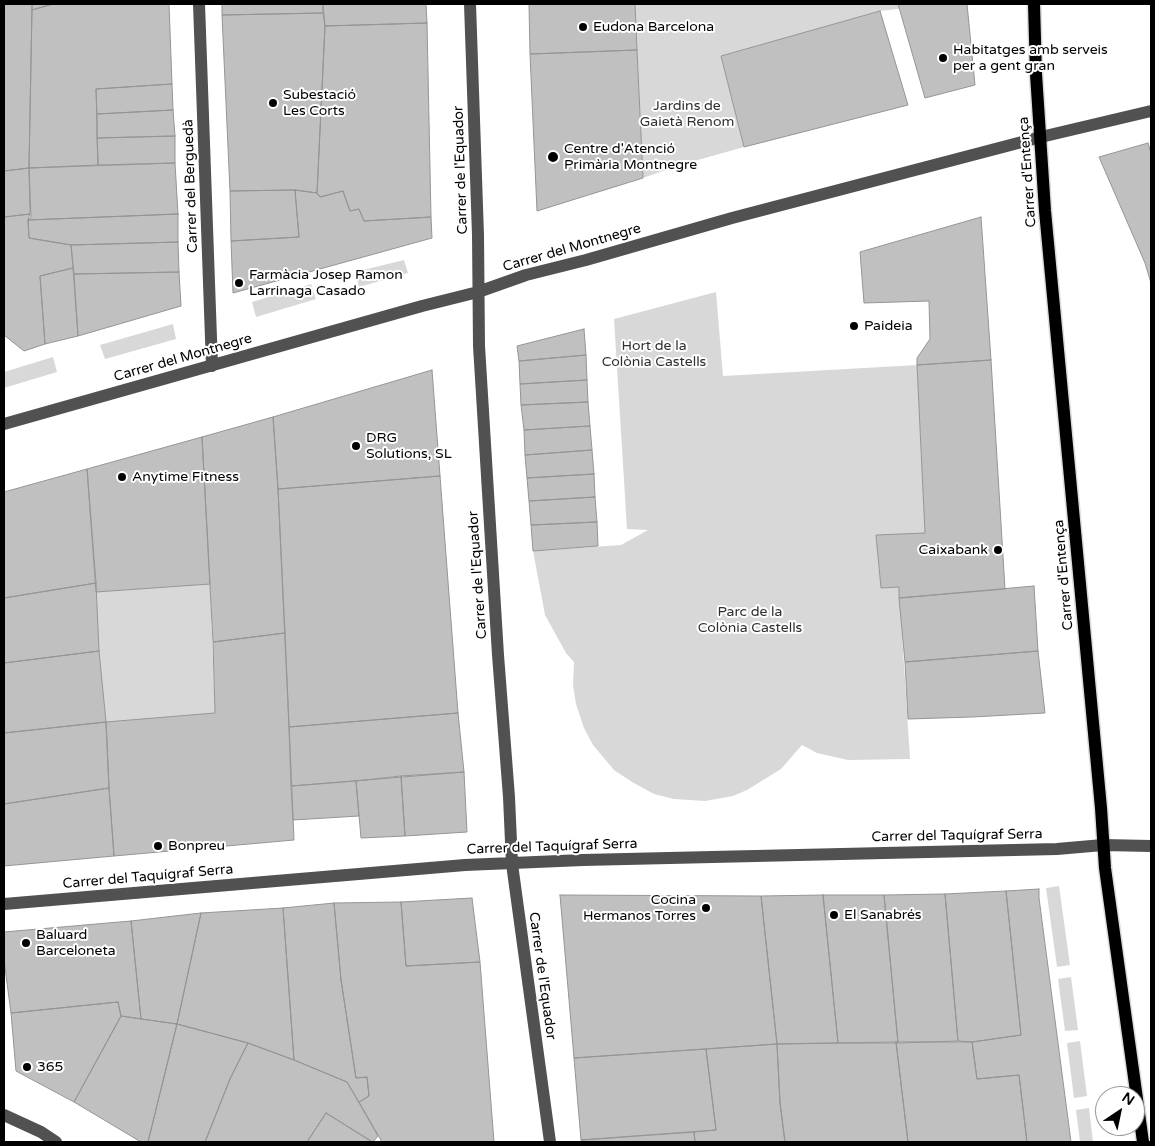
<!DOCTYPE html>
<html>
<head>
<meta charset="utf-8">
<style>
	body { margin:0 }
	#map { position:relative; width:1155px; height:1146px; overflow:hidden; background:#fff; font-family:"Varela Round",sans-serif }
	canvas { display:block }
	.frame { position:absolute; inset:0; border:5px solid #000; pointer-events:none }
	.north { position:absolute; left:1095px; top:1086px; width:50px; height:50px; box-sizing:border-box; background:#fff; border:1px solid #999; border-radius:50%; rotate:34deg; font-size:14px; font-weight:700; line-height:20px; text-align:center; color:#000 }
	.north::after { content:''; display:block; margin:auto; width:18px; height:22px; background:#000; clip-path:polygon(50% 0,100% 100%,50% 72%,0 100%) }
</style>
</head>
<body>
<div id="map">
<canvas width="1155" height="1146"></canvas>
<div class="frame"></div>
<div class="north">N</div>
</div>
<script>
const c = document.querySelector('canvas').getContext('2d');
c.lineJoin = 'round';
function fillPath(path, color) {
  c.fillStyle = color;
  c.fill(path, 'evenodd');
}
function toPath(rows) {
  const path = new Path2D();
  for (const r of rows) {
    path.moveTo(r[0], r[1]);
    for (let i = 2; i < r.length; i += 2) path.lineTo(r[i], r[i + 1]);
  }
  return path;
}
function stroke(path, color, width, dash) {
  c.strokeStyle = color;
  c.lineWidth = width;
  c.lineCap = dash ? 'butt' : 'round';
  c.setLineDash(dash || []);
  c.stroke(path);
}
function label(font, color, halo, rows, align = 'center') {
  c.font = font + ' "Varela Round",sans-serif';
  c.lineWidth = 4;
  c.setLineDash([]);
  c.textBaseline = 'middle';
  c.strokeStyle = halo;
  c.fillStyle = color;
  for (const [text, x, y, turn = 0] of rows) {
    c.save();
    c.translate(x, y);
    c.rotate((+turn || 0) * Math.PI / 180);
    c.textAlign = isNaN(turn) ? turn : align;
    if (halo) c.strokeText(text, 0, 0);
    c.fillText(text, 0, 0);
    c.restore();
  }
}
fillPath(toPath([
	[635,4,898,4,899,6,906,8,880,11,721,56,744,147,680,165,643,178],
	[404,260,408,273,359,287,355,272],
	[311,284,316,299,256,317,252,302],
	[716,292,723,376,917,365,925,533,876,535,881,588,899,587,910,759,848,760,817,753,802,745,781,769,747,790,733,796,705,801,674,799,654,794,632,782,614,770,593,745,584,728,576,704,573,685,574,662,566,653,545,615,533,551,621,545,648,530,627,529,614,319],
	[173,324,176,339,105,359,100,345],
	[53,357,57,372,4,388,4,372],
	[210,584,215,713,106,722,99,651,96,592],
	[1059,886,1070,965,1057,967,1046,888],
	[1071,977,1078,1030,1065,1031,1058,979],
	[1080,1041,1087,1096,1074,1098,1067,1043],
	[1089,1108,1093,1142,1080,1142,1076,1110]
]), '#d8d8d8');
const building = toPath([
	[4,4,32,4,29,168,4,171,4,4],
	[32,4,53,4,32,10,32,4],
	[53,4,169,4,172,84,96,89,98,165,29,168,32,10,53,4],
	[222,4,323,4,323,13,222,15,222,4],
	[323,4,426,4,427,23,325,26,323,4],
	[529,4,635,4,637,50,530,54,529,4],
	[898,4,967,4,975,85,925,98,898,4],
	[880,11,908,105,744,147,721,56,880,11],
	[323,13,325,26,317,193,295,190,230,191,222,15,323,13],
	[427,23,431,217,364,221,359,209,350,211,343,191,320,197,317,193,325,26,427,23],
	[637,50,643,178,537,211,530,54,637,50],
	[172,84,173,110,97,114,96,89,172,84],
	[173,110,175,136,97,138,97,114,173,110],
	[175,136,175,163,98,165,97,138,175,136],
	[1148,143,1151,153,1151,283,1145,263,1099,157,1148,143],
	[175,163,178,214,28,220,31,217,29,168,175,163],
	[29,168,30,214,4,217,4,171,29,168],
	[295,190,317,193,320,197,343,191,350,211,359,209,364,221,431,217,432,238,233,293,231,241,299,237,295,190],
	[295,190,299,237,231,241,230,191,295,190],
	[30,214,28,220,29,238,71,245,73,268,40,276,45,344,24,351,4,335,4,217,30,214],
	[178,214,178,242,71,245,29,238,28,220,178,214],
	[981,217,991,360,917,365,917,358,930,339,929,301,864,303,860,252,981,217],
	[178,242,179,272,74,274,71,245,178,242],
	[73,268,78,336,45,344,40,276,73,268],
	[179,272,181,306,78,336,74,274,179,272],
	[584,329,586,355,519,361,517,346,584,329],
	[586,355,587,380,520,384,519,361,586,355],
	[991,360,1005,589,899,598,899,587,881,588,876,535,925,533,917,365,991,360],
	[432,370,440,476,278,489,273,417,432,370],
	[587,380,588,402,521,405,520,384,587,380],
	[588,402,590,426,524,430,521,405,588,402],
	[273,417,278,489,285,633,213,642,202,437,273,417],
	[590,426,592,450,525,455,524,430,590,426],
	[202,437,210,584,96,592,87,469,202,437],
	[592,450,594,474,527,478,525,455,592,450],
	[87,469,96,583,4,598,4,492,87,469],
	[594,474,595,497,529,501,527,478,594,474],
	[440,476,458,713,289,727,278,489,440,476],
	[595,497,597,522,531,525,529,501,595,497],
	[597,522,598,546,533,551,531,525,597,522],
	[96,583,99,651,4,663,4,598,96,583],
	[1034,586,1038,651,905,662,899,598,1034,586],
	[285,633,294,840,114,856,109,788,106,722,215,713,213,642,285,633],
	[99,651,106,722,4,733,4,663,99,651],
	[1038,651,1045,713,972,717,908,719,905,662,1038,651],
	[458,713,464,772,291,786,289,727,458,713],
	[106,722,109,788,4,804,4,733,106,722],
	[464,772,467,832,405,836,401,776,464,772],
	[401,776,405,836,361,838,356,781,401,776],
	[356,781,359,816,293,820,291,786,356,781],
	[109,788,114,856,4,866,4,804,109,788],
	[1039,889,1039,898,1071,1142,1027,1142,1019,1075,977,1079,972,1042,1021,1035,1006,891,1039,889],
	[1006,891,1021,1035,972,1042,958,1041,945,894,1006,891],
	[945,894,958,1041,898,1043,884,895,945,894],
	[560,895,761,896,777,1044,574,1058,560,895],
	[823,895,838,1043,777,1044,761,896,823,895],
	[823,895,884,895,898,1043,838,1043,823,895],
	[472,898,480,962,406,966,401,902,472,898],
	[401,902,406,966,480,962,494,1142,382,1142,359,1102,369,1096,367,1077,356,1078,341,980,334,903,401,902],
	[334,903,341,980,356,1078,367,1077,369,1096,359,1102,347,1082,294,1060,283,908,334,903],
	[283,908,294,1060,248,1043,177,1024,201,913,283,908],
	[201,913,177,1024,141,1019,131,921,201,913],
	[131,921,141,1019,121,1016,118,1002,11,1013,4,960,4,932,131,921],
	[118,1002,121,1016,74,1102,16,1071,11,1013,118,1002],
	[121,1016,177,1024,148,1142,141,1142,74,1102,121,1016],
	[177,1024,248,1043,230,1079,205,1142,148,1142,177,1024],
	[896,1042,972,1042,977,1079,1019,1075,1027,1142,908,1142,896,1042],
	[896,1042,908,1142,785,1142,780,1103,777,1044,896,1042],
	[248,1043,294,1060,347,1082,378,1136,373,1142,326,1113,307,1142,205,1142,230,1079,248,1043],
	[777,1044,780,1103,785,1142,695,1142,694,1132,716,1130,706,1049,777,1044],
	[706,1049,716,1130,581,1140,574,1058,706,1049],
	[326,1113,372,1142,307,1142,326,1113],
	[694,1132,695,1142,582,1142,581,1140,694,1132]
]);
fillPath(building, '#c0c0c0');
stroke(building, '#959595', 1);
const major = toPath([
	[1034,4,1036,74,1045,211,1101,808,1105,868,1143,1142]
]);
stroke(major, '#dbdbdb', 15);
stroke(toPath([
	[199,4,212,366],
	[470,4,478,235,479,346,498,655,509,797,512,864,550,1142],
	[4,424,422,306,478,292,526,275,586,260,732,218,1041,137,1151,111],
	[4,904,465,865,583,860,1057,849,1103,845,1151,846],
	[4,1115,41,1132,56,1142]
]), '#515151', 12);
stroke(major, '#000', 12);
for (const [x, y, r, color] of [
	[583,27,5,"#000"],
	[943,58,5,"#000"],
	[273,103,5,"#000"],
	[553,157,6,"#000"],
	[239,283,5,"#000"],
	[854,326,5,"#000"],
	[356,446,5,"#000"],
	[122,477,5,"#000"],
	[998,550,5,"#000"],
	[158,846,5,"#000"],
	[706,908,5,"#000"],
	[834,915,5,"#000"],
	[26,943,5,"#000"],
	[27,1067,5,"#000"]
]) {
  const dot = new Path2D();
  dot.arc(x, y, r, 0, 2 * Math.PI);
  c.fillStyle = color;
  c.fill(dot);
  stroke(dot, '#fff', 2);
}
label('14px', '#000', '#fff', [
	["Eudona Barcelona",593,27],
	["Habitatges amb serveis",953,50],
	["per a gent gran",953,66],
	["Subestació",283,95],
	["Les Corts",283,111],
	["Centre d'Atenció",564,149],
	["Primària Montnegre",564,165],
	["Farmàcia Josep Ramon",249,275],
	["Larrinaga Casado",249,291],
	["Paideia",864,326],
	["DRG",366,438],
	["Solutions, SL",366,454],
	["Anytime Fitness",132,477],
	["Caixabank",988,550,"right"],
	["Bonpreu",168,846],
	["Cocina",696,900,"right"],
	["Hermanos Torres",696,916,"right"],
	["El Sanabrés",844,915],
	["Baluard",36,935],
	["Barceloneta",36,951],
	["365",37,1067]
], 'left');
label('14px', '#2f2f2f', '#fff', [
	["Jardins de",687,106],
	["Gaietà Renom",687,122],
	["Hort de la",654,346],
	["Colònia Castells",654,362],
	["Parc de la",750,612],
	["Colònia Castells",750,628]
]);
label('14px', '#000', '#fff', [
	["Carrer de l'Equador",461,170,-92],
	["Carrer d'Entença",1028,172,-94],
	["Carrer del Berguedà",191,186,-92],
	["Carrer del Montnegre",572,248,-16],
	["Carrer del Montnegre",183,358,-16],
	["Carrer de l'Equador",478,575,-94],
	["Carrer d'Entença",1064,575,-95],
	["Carrer del Taquígraf Serra",957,836,-1],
	["Carrer del Taquígraf Serra",552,847,-2],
	["Carrer del Taquígraf Serra",148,877,-5],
	["Carrer de l'Equador",542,976,82]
]);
</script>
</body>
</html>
